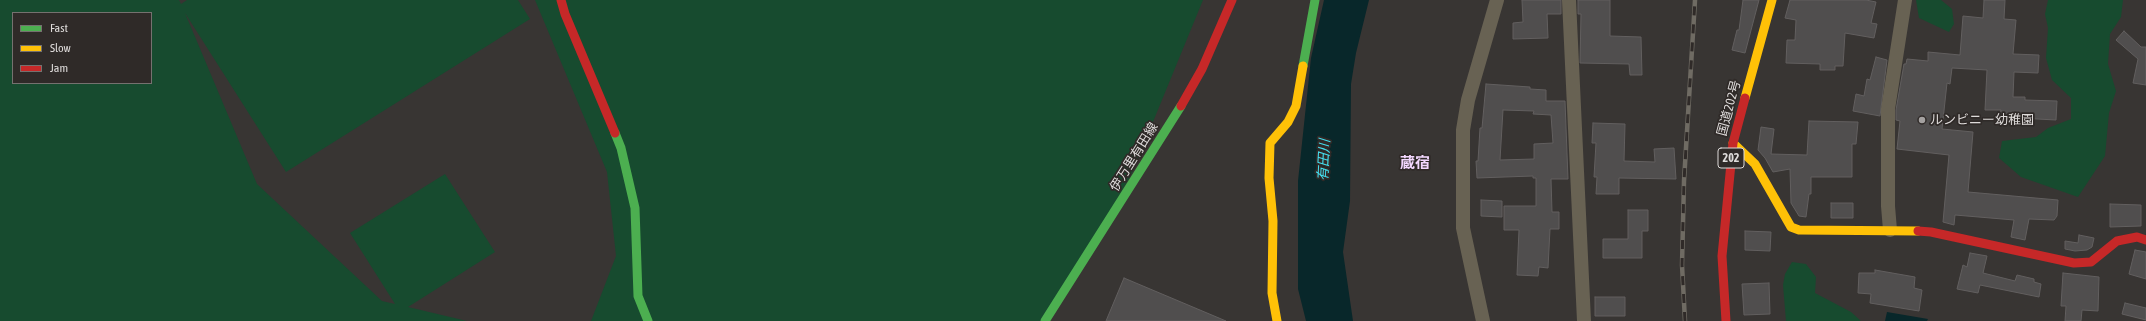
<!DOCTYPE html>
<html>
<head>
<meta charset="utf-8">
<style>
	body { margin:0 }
	#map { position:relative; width:2146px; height:321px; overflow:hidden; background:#383533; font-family:"Asap Condensed",sans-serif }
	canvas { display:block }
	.legend { position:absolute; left:12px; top:12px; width:140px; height:72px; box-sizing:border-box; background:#2f2a28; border:1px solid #75716f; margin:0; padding:5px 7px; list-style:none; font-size:12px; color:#dedbda }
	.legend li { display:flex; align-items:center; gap:8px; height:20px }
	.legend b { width:20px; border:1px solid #75716f }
</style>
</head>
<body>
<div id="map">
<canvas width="2146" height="321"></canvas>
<ul class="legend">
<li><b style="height:5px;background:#4caf50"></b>Fast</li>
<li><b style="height:5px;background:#ffc107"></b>Slow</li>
<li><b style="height:5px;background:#c62828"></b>Jam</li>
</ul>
</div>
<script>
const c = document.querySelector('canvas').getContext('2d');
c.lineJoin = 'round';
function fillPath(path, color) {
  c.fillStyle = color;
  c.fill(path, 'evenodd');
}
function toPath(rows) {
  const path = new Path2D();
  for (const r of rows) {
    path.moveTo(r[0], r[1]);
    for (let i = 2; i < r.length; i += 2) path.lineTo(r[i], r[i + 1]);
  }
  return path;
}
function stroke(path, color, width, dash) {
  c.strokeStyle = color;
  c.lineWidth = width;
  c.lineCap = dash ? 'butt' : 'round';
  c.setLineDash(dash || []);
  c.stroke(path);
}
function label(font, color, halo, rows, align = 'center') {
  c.font = font + ' "Asap Condensed","Noto Sans JP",sans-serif';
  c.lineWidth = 3.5;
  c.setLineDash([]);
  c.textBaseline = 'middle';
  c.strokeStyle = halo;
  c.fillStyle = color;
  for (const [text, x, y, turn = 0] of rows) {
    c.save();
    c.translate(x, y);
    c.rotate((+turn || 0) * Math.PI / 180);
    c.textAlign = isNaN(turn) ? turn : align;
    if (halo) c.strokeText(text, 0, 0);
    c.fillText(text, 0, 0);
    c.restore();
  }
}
fillPath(toPath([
	[0,0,179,0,181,4,187,0,518,0,530,19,286,172,185,13,257,184,382,301,395,304,350,233,445,174,495,252,408,307,467,321,0,321],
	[13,13,151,13,151,83,13,83],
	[535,0,1203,0,1132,173,1048,321,591,321,616,256,607,172],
	[1916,0,1941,0,1952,9,1954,24,1949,32,1919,18],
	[2048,0,2123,0,2121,17,2110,34,2108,64,2116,91,2109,113,2105,156,2078,197,2021,177,1999,158,2002,141,2036,137,2048,128,2071,119,2071,98,2052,80,2046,58,2048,28,2045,14],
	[1792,262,1806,264,1816,277,1815,293,1851,312,1861,321,1786,321,1783,285,1785,274]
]), '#174b2f');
fillPath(toPath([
	[1324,0,1369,0,1356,53,1351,84,1350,201,1343,252,1353,321,1306,321,1298,289,1298,181,1311,58],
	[1887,312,1928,319,1927,321,1885,321]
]), '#08272a');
const building = toPath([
	[1522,0,1561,0,1561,14,1547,14,1548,38,1513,39,1513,23,1523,22,1522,0],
	[1578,0,1610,0,1610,36,1641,37,1642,75,1630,75,1629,64,1580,63,1581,14,1578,14,1578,0],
	[1743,0,1759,0,1745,53,1732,50,1737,30,1739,30,1743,0],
	[1790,0,1866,0,1876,2,1871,23,1877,24,1874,38,1845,33,1843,66,1835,66,1835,70,1820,70,1820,64,1786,63,1787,40,1795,40,1796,20,1785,18,1790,0],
	[1984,0,2005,0,2004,19,2016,20,2013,54,2039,55,2038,73,2014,72,2013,97,2025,97,2025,100,2057,101,2056,120,2000,117,2001,110,1985,110,1987,70,1952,68,1950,84,1947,83,1942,129,1973,132,1968,192,2058,200,2057,216,2054,220,2029,219,2025,240,2011,237,2014,220,1955,215,1954,225,1943,222,1949,155,1897,149,1900,121,1896,120,1896,110,1904,64,1906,64,1907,59,1928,61,1928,52,1960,55,1963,16,1983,18,1984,0],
	[2124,31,2141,47,2146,47,2146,85,2133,83,2138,59,2116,40,2124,31],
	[1876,57,1887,60,1880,116,1853,111,1856,94,1864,96,1867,79,1870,80,1876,57],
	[1486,84,1530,87,1530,89,1546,90,1546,101,1565,101,1568,179,1551,179,1552,212,1559,212,1559,229,1550,229,1548,268,1539,267,1538,276,1517,275,1519,230,1504,230,1504,206,1536,206,1536,178,1533,178,1533,176,1477,178,1476,161,1478,161,1480,128,1482,128,1486,84],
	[1503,110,1534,111,1533,114,1551,115,1553,143,1534,144,1534,159,1500,160,1503,110],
	[1809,121,1858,122,1856,144,1852,144,1852,177,1811,177,1811,194,1809,194,1806,217,1799,216,1791,203,1790,169,1773,172,1765,158,1758,150,1761,127,1774,129,1771,154,1807,155,1809,121],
	[1593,123,1625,124,1624,161,1655,162,1654,149,1674,148,1676,179,1619,178,1619,194,1596,194,1597,177,1594,177,1596,143,1592,143,1593,123],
	[1481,200,1502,201,1502,217,1481,216,1481,200],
	[1831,203,1853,203,1853,218,1831,218,1831,203],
	[2110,204,2141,205,2141,226,2110,227,2110,204],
	[1628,210,1648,210,1648,231,1642,231,1642,258,1603,258,1603,239,1628,239,1628,210],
	[1745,231,1771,232,1770,251,1745,250,1745,231],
	[2079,235,2094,238,2092,247,2087,250,2075,251,2065,249,2065,241,2078,243,2079,235],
	[2135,250,2146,252,2146,279,2129,274,2135,250],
	[1970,253,1987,256,1983,273,2015,281,2017,275,2034,279,2034,282,2041,284,2039,297,1980,285,1978,293,1957,289,1963,265,1967,267,1970,253],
	[1875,270,1915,277,1914,288,1922,290,1919,311,1870,303,1871,294,1858,293,1859,273,1875,273,1875,270],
	[2063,273,2099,277,2098,311,2082,310,2081,321,2065,321,2066,306,2061,306,2063,273],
	[1124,278,1226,321,1106,321,1124,278],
	[1769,283,1770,314,1744,315,1742,284,1769,283],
	[1595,297,1625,297,1625,316,1595,316,1595,297],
	[2125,303,2146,308,2146,320,2122,314,2125,303]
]);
fillPath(building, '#504e4e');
stroke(building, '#625f5f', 1);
stroke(toPath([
	[1569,0,1584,321],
	[1890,230,1888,206,1888,109,1905,0],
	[1483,321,1463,228,1463,130,1468,100,1497,0]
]), '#686253', 14);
stroke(toPath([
	[1303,66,1315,0],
	[615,133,621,148,635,208,638,296,648,321],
	[1045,321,1181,106]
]), '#4caf50', 9);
stroke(toPath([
	[1745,98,1772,0],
	[1733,143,1755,164,1791,227,1799,230,1918,231],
	[1277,321,1272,293,1273,221,1269,178,1270,143,1288,122,1296,106,1303,66]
]), '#ffc107', 9);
stroke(toPath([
	[561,0,565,14,615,133],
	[1181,106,1202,69,1232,0],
	[1918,231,1931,232,2074,263,2091,262,2117,241,2137,237,2146,240],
	[1726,321,1722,256,1733,143,1745,98]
]), '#c62828', 9);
const rail = toPath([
	[1685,321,1682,265,1684,181,1695,0]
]);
stroke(rail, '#6f6b63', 4.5);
stroke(rail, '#2f2a28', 3, [9]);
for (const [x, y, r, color] of [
	[1922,120,4,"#a4a1a0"]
]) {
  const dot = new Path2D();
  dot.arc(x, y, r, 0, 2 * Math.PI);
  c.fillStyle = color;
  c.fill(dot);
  stroke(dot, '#2f2a28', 1.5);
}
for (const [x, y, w] of [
	[1731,158,26]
]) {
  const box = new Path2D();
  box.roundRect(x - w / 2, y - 10, w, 20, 3);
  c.fillStyle = '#2f2a28';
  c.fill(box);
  stroke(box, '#dedbda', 1);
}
label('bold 12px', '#dedbda', null, [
	["202",1731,158]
]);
label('13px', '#dedbda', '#2f2a28', [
	["国道202号",1729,108,-75],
	["伊万里有田線",1134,157,-58]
]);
label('13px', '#dedbda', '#2f2a28', [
	["ルンビニー幼稚園",1930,120]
], 'left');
label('italic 14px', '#44e0f0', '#2f2a28', [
	["有田川",1324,160,-87]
]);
label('bold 15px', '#f2d7fe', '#2f2a28', [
	["蔵宿",1415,163]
]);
</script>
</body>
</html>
